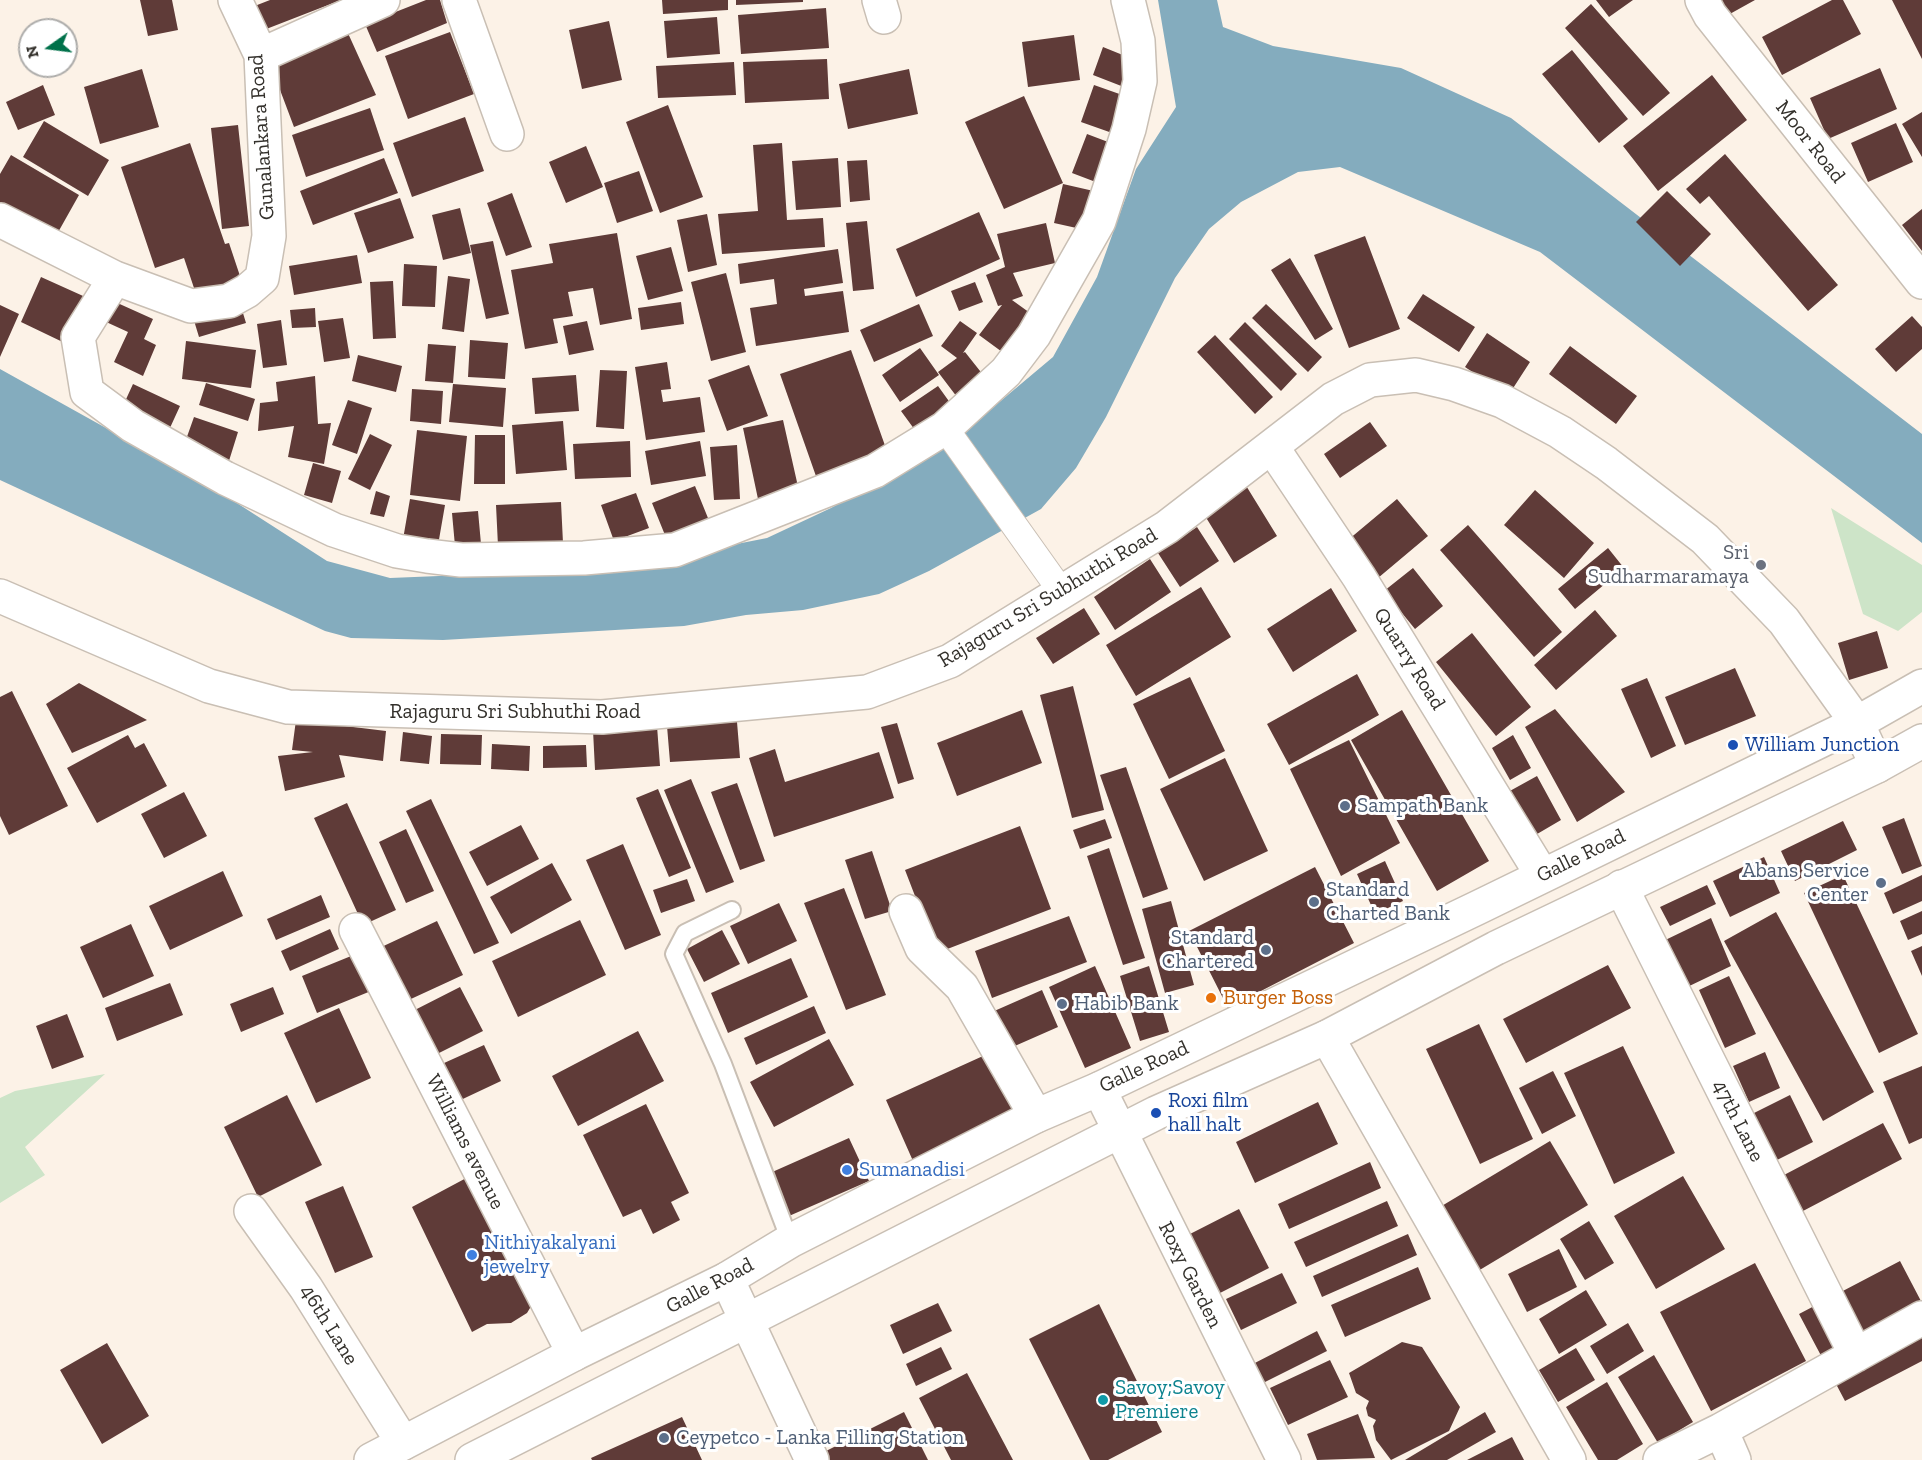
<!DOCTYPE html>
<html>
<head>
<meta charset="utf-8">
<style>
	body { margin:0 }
	#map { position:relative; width:1922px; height:1460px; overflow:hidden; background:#fcf2e7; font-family:"Zilla Slab",serif }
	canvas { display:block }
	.north { position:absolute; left:18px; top:18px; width:60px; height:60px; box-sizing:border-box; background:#fff; border:2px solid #aeadab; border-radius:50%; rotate:256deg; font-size:16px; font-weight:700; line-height:24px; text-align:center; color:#34312c }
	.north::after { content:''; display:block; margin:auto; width:21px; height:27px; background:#00714a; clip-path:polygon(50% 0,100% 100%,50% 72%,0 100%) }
</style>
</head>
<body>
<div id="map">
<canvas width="1922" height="1460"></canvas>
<div class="north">N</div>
</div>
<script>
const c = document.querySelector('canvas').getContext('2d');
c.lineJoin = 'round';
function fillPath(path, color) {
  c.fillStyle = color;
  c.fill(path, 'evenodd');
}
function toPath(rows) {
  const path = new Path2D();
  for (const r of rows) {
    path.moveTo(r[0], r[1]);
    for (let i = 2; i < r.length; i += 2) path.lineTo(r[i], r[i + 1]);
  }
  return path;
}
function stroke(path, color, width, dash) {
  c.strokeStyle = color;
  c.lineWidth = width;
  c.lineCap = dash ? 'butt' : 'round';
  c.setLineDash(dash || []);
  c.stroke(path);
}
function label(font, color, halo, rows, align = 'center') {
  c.font = font + ' "Zilla Slab",serif';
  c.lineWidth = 6;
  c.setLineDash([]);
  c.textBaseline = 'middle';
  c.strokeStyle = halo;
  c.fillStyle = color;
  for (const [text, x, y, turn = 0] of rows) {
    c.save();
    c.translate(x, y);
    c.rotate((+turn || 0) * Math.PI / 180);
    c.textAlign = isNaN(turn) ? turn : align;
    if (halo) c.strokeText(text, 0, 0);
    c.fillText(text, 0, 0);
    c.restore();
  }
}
fillPath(toPath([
	[1831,508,1922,565,1922,612,1898,631,1863,614],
	[105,1074,25,1147,45,1175,0,1203,0,1098,15,1091]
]), '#cde4c8');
fillPath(toPath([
	[1158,0,1217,0,1223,27,1273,46,1401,68,1511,118,1922,434,1922,543,1540,252,1340,167,1298,172,1241,202,1209,229,1175,278,1106,417,1076,468,1041,509,929,571,879,594,803,610,746,615,684,626,443,640,351,638,325,631,0,480,0,369,212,487,327,561,390,578,610,569,767,538,831,508,953,441,1053,357,1097,277,1136,169,1176,107]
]), '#84acbe');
fillPath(toPath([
	[140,0,172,0,178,30,148,36],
	[270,0,341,0,256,33,247,9],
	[426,0,440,0,447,23,377,52,365,24],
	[662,0,728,0,728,10,663,14],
	[736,0,803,0,803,2,736,5],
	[1596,0,1633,0,1609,17],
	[1720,0,1755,0,1728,15],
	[1832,0,1843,0,1861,34,1782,75,1762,37],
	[1892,0,1922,0,1922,59],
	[1591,4,1670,93,1643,116,1565,28],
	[826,8,829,48,741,54,738,15],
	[717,17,720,54,667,58,664,21],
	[609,21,622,80,582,89,569,30],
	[347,31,376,95,294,127,271,66],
	[450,32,474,94,408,119,385,56],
	[1074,35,1080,80,1028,87,1022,42],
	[1103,47,1140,62,1129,89,1093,75],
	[1572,50,1628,119,1599,143,1542,74],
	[827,59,829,99,745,103,743,62],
	[734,62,736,95,658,98,656,66],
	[1880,68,1897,109,1828,139,1810,98],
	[142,69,159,127,100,144,84,87],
	[909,69,918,114,848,129,839,84],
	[1712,75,1747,120,1658,191,1623,146],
	[43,85,55,115,18,130,6,102],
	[1094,85,1128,97,1115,134,1081,122],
	[1024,96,1063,183,1004,209,965,122],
	[668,105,703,197,660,213,626,122],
	[370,108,384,150,306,177,292,135],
	[1922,112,1922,157,1902,124],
	[465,117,484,171,412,197,393,143],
	[44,121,109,160,88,196,23,157],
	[1896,123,1913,162,1868,182,1851,143],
	[238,125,249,226,222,229,211,128],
	[1087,134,1116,145,1101,184,1072,173],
	[190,143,225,244,229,243,242,282,197,297,184,258,155,268,121,167],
	[782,143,787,220,823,218,825,247,722,254,718,214,758,211,753,145],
	[586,146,603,187,566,203,549,162],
	[1725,154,1838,285,1808,311,1709,196,1700,204,1686,189],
	[11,155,79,195,52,243,0,214,0,174],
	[384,158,398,193,313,225,300,191],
	[838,158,841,207,796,210,792,161],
	[867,160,870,200,850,202,847,161],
	[639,171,653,211,617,223,604,183],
	[1063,184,1098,192,1090,231,1054,223],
	[1667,191,1711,234,1680,266,1636,222],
	[512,193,532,247,506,256,487,203],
	[400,198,414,238,368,253,354,213],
	[460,208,471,253,443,260,432,215],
	[1922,209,1922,251,1902,225],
	[979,212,1000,259,916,297,896,249],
	[707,214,717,265,688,272,677,220],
	[867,221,874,289,853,291,846,223],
	[1046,223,1055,263,1013,273,1023,296,1012,300,1037,318,1009,357,979,335,1002,305,998,306,986,275,1005,267,997,234],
	[617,233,632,319,600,325,593,288,568,292,573,316,553,319,558,343,525,349,511,270,553,263,549,244],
	[1365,236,1400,329,1349,348,1314,255],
	[493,241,509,314,486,319,470,245],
	[671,247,683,291,648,300,636,256],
	[838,249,843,283,804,289,805,296,843,291,849,332,756,346,750,308,777,304,774,279,740,284,738,264],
	[357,255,362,283,294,295,289,266],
	[1290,258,1333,329,1315,340,1271,270],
	[404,264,437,266,435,307,402,306],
	[726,273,746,352,711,361,691,282],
	[448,276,470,279,464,332,442,329],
	[41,277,92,300,71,346,21,322],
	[393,281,396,338,373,339,370,282],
	[975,282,983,302,959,311,951,291],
	[1423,294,1475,327,1459,352,1407,318],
	[239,300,246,323,199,337,192,314],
	[113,301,153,319,144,339,156,345,143,376,114,362,128,332,104,321],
	[681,302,684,324,641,330,638,308],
	[919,304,933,336,874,362,860,330],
	[1266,304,1322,357,1308,372,1252,318],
	[0,305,19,314,0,357],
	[315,308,316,327,292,328,290,310],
	[1912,316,1922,327,1922,349,1896,372,1875,349],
	[343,318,350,358,324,362,318,321],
	[281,320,287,365,263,368,257,324],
	[587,321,594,350,569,355,563,326],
	[960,321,977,333,963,353,965,352,984,376,957,397,938,372,957,358,941,346],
	[1245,322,1297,374,1281,391,1229,339],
	[1487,333,1530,362,1508,396,1465,367],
	[1215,335,1273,397,1255,414,1197,352],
	[470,340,508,343,505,379,468,377],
	[186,341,256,350,251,388,182,379],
	[428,344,456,346,453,383,425,381],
	[1570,346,1637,396,1616,424,1549,374],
	[920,348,939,375,900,402,882,375],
	[851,350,888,454,817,479,780,374],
	[358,355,402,366,396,392,352,381],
	[667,362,671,389,661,390,663,402,700,397,705,432,646,440,635,367],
	[749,365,768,416,727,431,708,380],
	[600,370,627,371,624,429,596,427],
	[576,375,579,411,535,414,532,378],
	[315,376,318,424,331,423,324,464,288,457,294,426,258,431,260,403,278,401,276,382],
	[206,383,255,399,248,421,199,405],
	[133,384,180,406,169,430,122,408],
	[453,384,506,388,503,427,449,422],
	[938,386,956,411,920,437,901,411],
	[412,389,443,391,441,424,410,421],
	[348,400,372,408,357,454,332,445],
	[194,417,238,432,228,464,183,448],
	[783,420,799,491,758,499,743,428],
	[563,421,567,470,516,474,512,425],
	[1370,422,1387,446,1340,478,1324,454],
	[417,430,467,436,460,501,410,495],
	[370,434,392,445,370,490,348,479],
	[475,435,505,435,505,484,474,484],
	[630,441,631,477,575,479,573,444],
	[700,441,706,476,651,485,645,451],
	[737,445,740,499,714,500,710,447],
	[313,463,341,471,332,503,304,495],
	[1245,484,1277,536,1234,563,1202,511],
	[695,486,710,523,667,540,652,503],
	[1535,490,1594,543,1564,578,1504,525],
	[376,491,390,496,384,517,370,514],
	[636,493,649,528,614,541,601,505],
	[410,499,445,505,437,551,402,545],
	[1397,499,1428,536,1378,578,1348,540],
	[561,502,563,543,498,546,496,505],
	[478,511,482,555,456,557,452,513],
	[1468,525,1562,632,1534,657,1440,550],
	[1197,527,1219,561,1180,587,1158,553],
	[1608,548,1624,568,1575,609,1558,589],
	[1150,559,1171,592,1115,630,1094,597],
	[1413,568,1443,606,1415,629,1384,591],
	[1201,587,1231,637,1136,696,1106,645],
	[1331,588,1357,631,1293,672,1267,629],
	[1084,608,1100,634,1053,664,1036,638],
	[1595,610,1617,636,1556,690,1534,665],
	[1877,631,1888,668,1849,680,1838,643],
	[1472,633,1531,707,1496,736,1436,662],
	[1735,668,1756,716,1685,745,1665,697],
	[1357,674,1379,715,1289,765,1267,724],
	[1190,677,1225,751,1169,779,1133,704],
	[1647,678,1676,746,1651,758,1621,689],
	[79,683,147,720,72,753,46,704],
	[1073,686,1104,810,1072,818,1040,695],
	[12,691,68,806,9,835,0,816,0,697],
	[1555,709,1625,792,1577,822,1525,727],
	[1022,710,1042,763,957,796,937,743],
	[1402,710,1489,861,1437,891,1351,740],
	[296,720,386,731,383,761,339,755,345,777,285,791,278,756,313,752,292,750],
	[737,722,740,758,670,762,667,726],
	[897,723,914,779,898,784,881,727],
	[657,726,660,766,595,770,593,730],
	[403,732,432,736,429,764,400,761],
	[441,734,482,735,481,765,440,764],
	[128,735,135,748,144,743,167,786,97,823,67,768],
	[1513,735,1531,768,1510,780,1492,748],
	[1349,740,1400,843,1341,876,1290,769],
	[492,744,530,746,529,771,491,769],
	[586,745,587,767,543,768,543,746],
	[775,749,785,782,879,752,894,798,774,837,749,758],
	[1225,758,1268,851,1204,881,1160,789],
	[1126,767,1168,889,1143,898,1100,775],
	[1537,776,1561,820,1532,837,1508,792],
	[691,779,734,882,706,893,664,790],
	[737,783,765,861,740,870,711,792],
	[658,789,691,868,669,877,636,798],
	[184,792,207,836,164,858,141,814],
	[431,799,499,943,474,954,406,811],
	[347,803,396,910,363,925,314,818],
	[1904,818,1922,866,1902,874,1882,827],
	[1105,819,1112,838,1080,849,1073,830],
	[1843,821,1857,850,1795,881,1781,851],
	[521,825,539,859,487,886,469,852],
	[1020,826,1051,909,937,953,905,870],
	[406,829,434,891,406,903,379,842],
	[623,844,661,935,625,950,586,860],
	[1109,848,1145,958,1123,965,1087,856],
	[872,851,892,911,865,919,845,860],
	[1764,857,1780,893,1730,917,1713,881],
	[1385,861,1403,901,1375,914,1357,874],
	[552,863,572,900,511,934,490,897],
	[1315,867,1354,943,1228,1008,1189,931],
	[223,871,243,916,170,950,149,906],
	[1843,875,1918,1034,1879,1053,1804,893],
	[1922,875,1922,901,1893,914,1884,893],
	[687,879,695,901,661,913,653,890],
	[1707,885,1716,904,1670,926,1660,907],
	[844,888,886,995,846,1010,804,903],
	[321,895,330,917,276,940,267,919],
	[1171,901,1194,985,1165,993,1142,909],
	[779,903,797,941,748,964,730,926],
	[1922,911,1922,934,1908,940,1900,921],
	[1776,912,1874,1092,1823,1121,1724,941],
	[1069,916,1087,962,992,998,975,951],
	[1711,918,1731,966,1681,990,1657,944],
	[580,920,606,975,518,1017,492,961],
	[437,921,463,975,400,1004,375,950],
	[131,924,154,976,103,998,80,947],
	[330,929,339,949,290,971,281,951],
	[722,930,740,964,704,982,687,949],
	[1922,946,1922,976,1911,951],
	[356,954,371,991,317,1013,302,976],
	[791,958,808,997,728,1033,711,993],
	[1608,965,1631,1008,1526,1063,1503,1019],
	[1095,966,1131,1048,1085,1068,1049,987],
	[1149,966,1169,1032,1140,1041,1120,976],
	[1729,976,1756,1034,1725,1048,1699,990],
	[170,983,183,1015,117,1041,105,1008],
	[273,987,284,1014,241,1032,230,1004],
	[460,987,483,1031,427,1059,405,1015],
	[1042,990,1058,1027,1008,1049,992,1012],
	[814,1006,826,1033,756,1065,744,1038],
	[339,1008,371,1078,316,1103,284,1033],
	[67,1014,84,1057,52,1069,36,1026],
	[1479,1024,1533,1139,1480,1164,1426,1049],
	[638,1031,664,1081,578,1126,552,1076],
	[829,1039,854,1085,774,1127,750,1082],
	[484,1045,501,1081,450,1105,433,1068],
	[1623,1046,1675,1153,1614,1184,1564,1073],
	[994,1051,1022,1112,913,1161,886,1100],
	[1765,1052,1780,1088,1749,1102,1733,1066],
	[1922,1066,1922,1138,1909,1144,1883,1082],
	[1553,1071,1576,1116,1542,1134,1519,1088],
	[287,1095,322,1165,258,1197,224,1127],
	[1790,1095,1813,1142,1775,1161,1752,1114],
	[1318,1102,1338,1144,1255,1183,1236,1142],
	[646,1104,689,1193,671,1202,680,1220,653,1234,641,1209,623,1217,583,1135],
	[1883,1123,1902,1159,1803,1211,1784,1175],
	[849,1138,869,1181,789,1216,770,1173],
	[1550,1141,1588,1205,1473,1274,1435,1210],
	[1370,1162,1381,1188,1289,1229,1278,1204],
	[470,1176,533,1303,527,1313,511,1323,487,1324,472,1332,412,1207],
	[1683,1176,1725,1249,1656,1289,1614,1216],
	[343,1186,373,1257,335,1273,305,1202],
	[1387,1201,1398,1226,1306,1267,1294,1242],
	[1239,1209,1269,1268,1220,1293,1190,1234],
	[1589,1221,1614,1263,1585,1280,1560,1239],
	[1408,1234,1417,1255,1322,1297,1313,1276],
	[1559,1249,1577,1287,1527,1312,1508,1274],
	[1900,1261,1922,1303,1922,1361,1845,1401,1799,1314],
	[1755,1263,1806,1361,1711,1411,1660,1312],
	[1418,1267,1431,1299,1345,1337,1331,1305],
	[1282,1273,1297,1303,1241,1330,1226,1299],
	[1586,1290,1607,1325,1559,1354,1539,1319],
	[938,1303,952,1331,903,1354,890,1325],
	[1099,1304,1162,1432,1108,1460,1090,1460,1029,1339],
	[1628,1323,1644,1351,1607,1374,1590,1346],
	[1317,1331,1327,1351,1259,1385,1249,1366],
	[1402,1342,1422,1347,1460,1407,1449,1431,1391,1460,1376,1440,1373,1426,1376,1420,1368,1416,1366,1408,1369,1401,1356,1393,1349,1373],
	[107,1343,149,1416,102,1444,60,1370],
	[941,1347,952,1369,916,1386,906,1364],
	[1576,1348,1595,1380,1558,1402,1539,1370],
	[1654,1355,1693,1422,1658,1443,1618,1377],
	[1330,1360,1348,1397,1288,1425,1270,1388],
	[967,1373,1013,1460,951,1460,919,1398],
	[1607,1382,1643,1444,1617,1460,1598,1460,1566,1407],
	[904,1412,928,1460,818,1460,816,1456],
	[1485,1412,1496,1432,1447,1460,1405,1460],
	[1358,1414,1375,1458,1317,1460,1307,1434],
	[682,1417,702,1460,592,1460,591,1458],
	[1512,1437,1524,1460,1467,1460]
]), '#5f3b38');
const service = toPath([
	[732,910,685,933,674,954,723,1064,790,1241]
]);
const pedestrian = toPath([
	[945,428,1061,591]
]);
const minor = toPath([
	[459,0,507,134],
	[879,0,884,17],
	[1702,0,1710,15,1922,282],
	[261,55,383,0],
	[0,220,115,278,191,306,229,301,247,291,262,278,269,236,261,55,235,0],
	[115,278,78,337,87,392,133,426,225,478,334,530,397,551,427,556,461,560,584,558,675,550,875,471,945,428,1006,372,1034,335,1099,221,1129,129,1140,81,1138,41,1128,0],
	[1272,447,1359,577,1542,875],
	[1621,887,1856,1355],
	[906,911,922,948,962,987,1036,1116],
	[356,930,574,1354],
	[1327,1037,1569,1460],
	[1099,1089,1284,1460],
	[251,1211,306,1288,403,1443],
	[1660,1460,1721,1430],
	[1734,1460,1721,1430,1922,1318]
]);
const tertiary = toPath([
	[0,596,209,686,288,707,602,717,867,692,950,661,1167,527,1333,399,1370,380,1416,375,1454,384,1502,401,1560,432,1606,463,1705,539,1784,621,1857,723,1877,766],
	[727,1279,812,1460]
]);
const trunk = toPath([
	[371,1460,574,1354,727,1279,790,1241,1036,1116,1099,1089,1477,908,1857,723,1922,686],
	[472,1460,1156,1113,1327,1037,1496,948,1877,766,1922,741]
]);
stroke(service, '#c9bfb4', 20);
stroke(pedestrian, '#c9bfb4', 28);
stroke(minor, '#c9bfb4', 36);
stroke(tertiary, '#c9bfb4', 36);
stroke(trunk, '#c9bfb4', 36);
stroke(service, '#fff', 16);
stroke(pedestrian, '#fff', 26);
stroke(minor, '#fff', 33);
stroke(tertiary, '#fff', 33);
stroke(trunk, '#fff', 33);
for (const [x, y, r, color] of [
	[1761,565,6,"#6b7280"],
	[1733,745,6,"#1a4fb4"],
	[1345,806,6,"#5c6f8a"],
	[1881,883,6,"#5c6f8a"],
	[1314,902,6,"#5c6f8a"],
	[1266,950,6,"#5c6f8a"],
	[1211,998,6,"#e8710a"],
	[1062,1004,6,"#5c6f8a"],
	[1156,1113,6,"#1a4fb4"],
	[847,1170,6,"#3f7fe0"],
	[472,1255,6,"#3f7fe0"],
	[1103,1400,6,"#0f9aa8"],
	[664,1438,6,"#5c6f8a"]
]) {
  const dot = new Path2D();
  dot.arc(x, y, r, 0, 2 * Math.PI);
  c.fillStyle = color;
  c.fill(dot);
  stroke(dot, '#fff', 2);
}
label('21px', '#34312c', '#fff', [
	["Gunalankara Road",262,137,-94],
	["Moor Road",1810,142,52],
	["Rajaguru Sri Subhuthi Road",1048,598,-31],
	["Quarry Road",1409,659,58],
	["Rajaguru Sri Subhuthi Road",515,712],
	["Galle Road",1581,856,-26],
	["Galle Road",1144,1067,-25],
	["47th Lane",1738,1121,63],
	["Williams avenue",465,1142,63],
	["Roxy Garden",1190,1275,63],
	["Galle Road",710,1286,-28],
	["46th Lane",329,1325,58]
]);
label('21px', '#5b616d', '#fff', [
	["Sri",1749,553],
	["Sudharmaramaya",1749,577]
], 'right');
label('21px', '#164399', '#fff', [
	["William Junction",1745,745],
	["Roxi film",1168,1101],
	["hall halt",1168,1125]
], 'left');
label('21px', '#4e5e75', '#fff', [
	["Sampath Bank",1357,806],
	["Abans Service",1869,871,"right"],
	["Center",1869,895,"right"],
	["Standard",1326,890],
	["Charted Bank",1326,914],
	["Standard",1254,938,"right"],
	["Chartered",1254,962,"right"],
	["Habib Bank",1074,1004],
	["Ceypetco - Lanka Filling Station",676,1438]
], 'left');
label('21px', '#c56008', '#fff', [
	["Burger Boss",1223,998]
], 'left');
label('21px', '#366cbe', '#fff', [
	["Sumanadisi",859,1170],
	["Nithiyakalyani",484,1243],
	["jewelry",484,1267]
], 'left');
label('21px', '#0d838f', '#fff', [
	["Savoy;Savoy",1115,1388],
	["Premiere",1115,1412]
], 'left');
</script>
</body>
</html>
